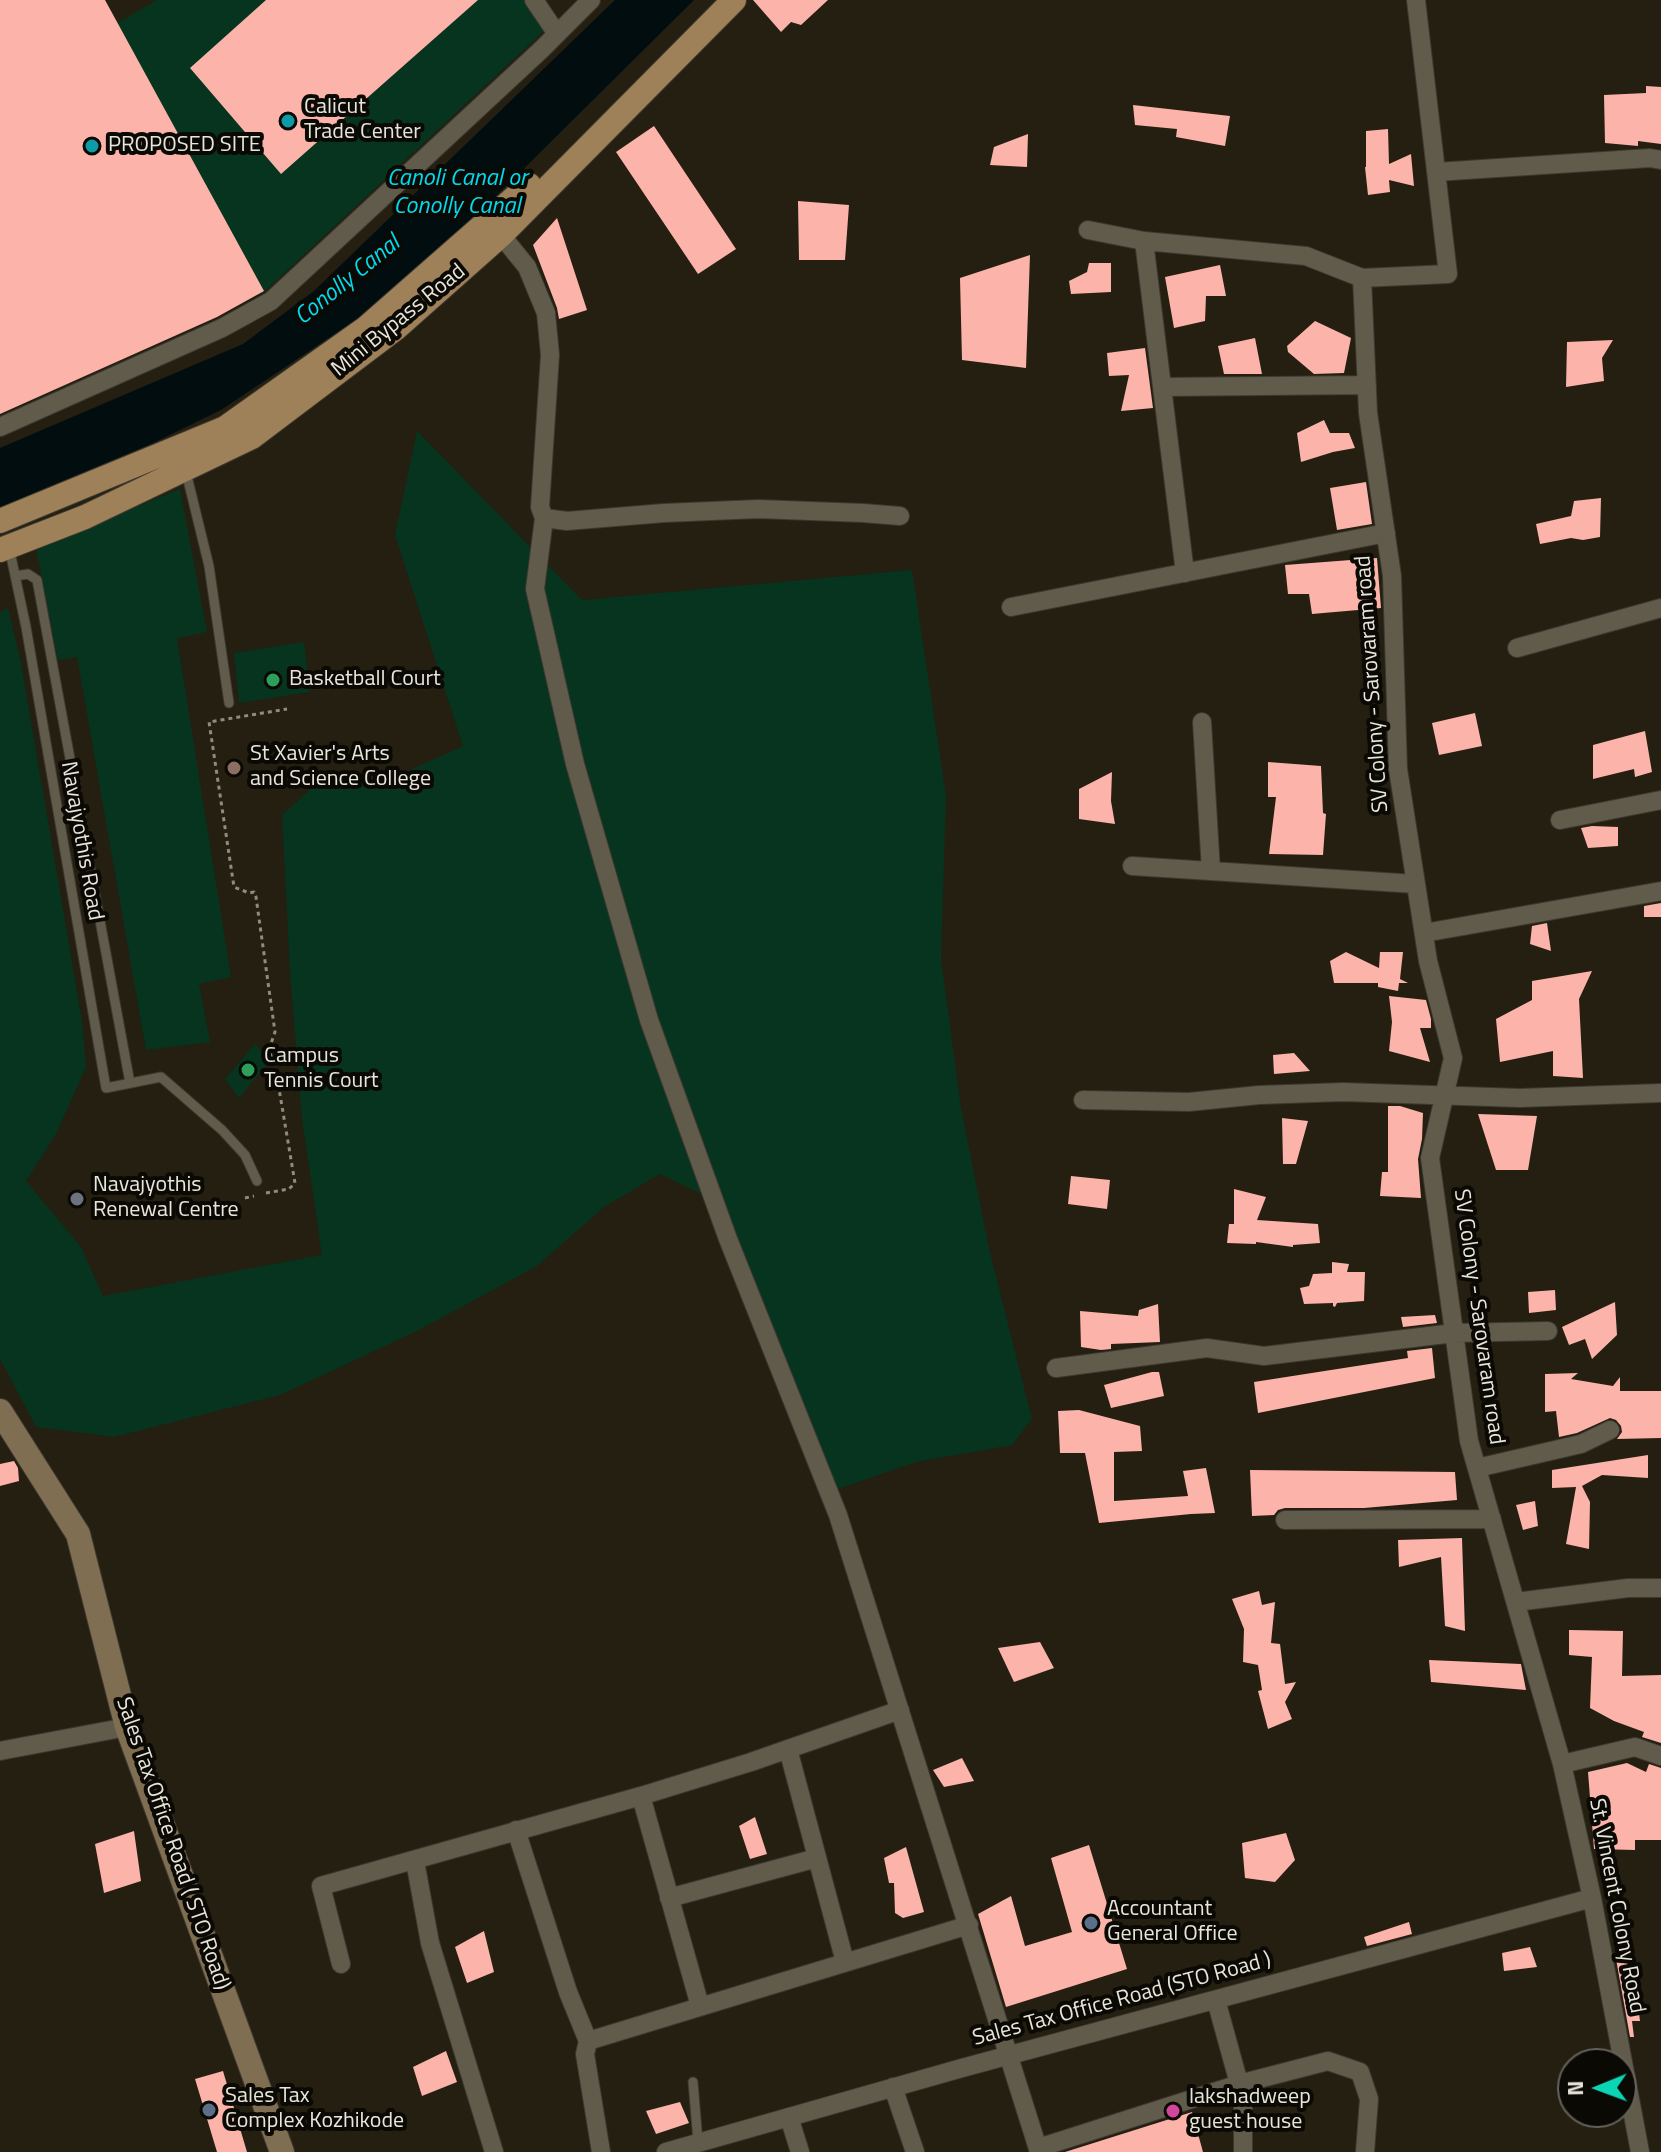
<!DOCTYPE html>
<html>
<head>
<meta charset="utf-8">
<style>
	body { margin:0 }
	#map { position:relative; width:1661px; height:2152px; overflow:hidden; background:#241f11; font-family:"Titillium Web",sans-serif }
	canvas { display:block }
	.north { position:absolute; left:1557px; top:2048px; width:80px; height:80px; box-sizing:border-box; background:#0b0904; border:2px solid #63615a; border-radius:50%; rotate:269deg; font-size:22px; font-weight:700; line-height:32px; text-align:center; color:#e8e5db }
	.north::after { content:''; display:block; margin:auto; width:28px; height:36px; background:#0cd5b5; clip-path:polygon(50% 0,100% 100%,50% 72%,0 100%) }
</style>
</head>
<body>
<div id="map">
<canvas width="1661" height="2152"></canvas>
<div class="north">N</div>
</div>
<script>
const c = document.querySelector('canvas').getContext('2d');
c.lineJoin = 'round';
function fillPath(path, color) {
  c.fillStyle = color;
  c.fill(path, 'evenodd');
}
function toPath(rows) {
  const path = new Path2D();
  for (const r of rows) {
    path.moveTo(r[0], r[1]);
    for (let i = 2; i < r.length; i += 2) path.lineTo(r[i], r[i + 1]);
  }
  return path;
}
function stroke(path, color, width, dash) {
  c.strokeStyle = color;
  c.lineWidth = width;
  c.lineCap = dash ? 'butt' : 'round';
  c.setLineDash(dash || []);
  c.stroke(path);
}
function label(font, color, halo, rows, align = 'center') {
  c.font = font + ' "Titillium Web",sans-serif';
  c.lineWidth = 8;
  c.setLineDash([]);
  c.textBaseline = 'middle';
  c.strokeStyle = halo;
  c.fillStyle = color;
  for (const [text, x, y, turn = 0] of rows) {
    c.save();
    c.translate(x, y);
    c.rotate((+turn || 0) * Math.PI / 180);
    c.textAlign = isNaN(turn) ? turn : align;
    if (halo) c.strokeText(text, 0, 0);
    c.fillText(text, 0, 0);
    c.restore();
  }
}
fillPath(toPath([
	[157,0,527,0,547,28,264,292,0,414,0,73,46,64],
	[417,431,582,600,912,570,946,796,941,959,961,1108,988,1244,1032,1419,1012,1445,916,1462,829,1492,714,1200,660,1174,604,1207,537,1266,417,1331,280,1395,114,1437,36,1427,0,1359,0,612,8,608,21,663,82,1021,86,1067,56,1134,26,1181,81,1247,103,1296,322,1255,302,1119,290,971,282,815,313,787,390,779,463,746,395,535],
	[180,489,207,632,177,638,231,977,199,984,210,1042,146,1050,77,657,58,660,36,548],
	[304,642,310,692,239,703,234,653],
	[255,1044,270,1060,239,1098,225,1079]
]), '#06341e');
fillPath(toPath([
	[615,0,694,0,489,203,360,317,221,410,151,444,0,507,0,448,243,344,314,291]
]), '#010d0f');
fillPath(toPath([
	[0,0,105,0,264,291,217,317,0,414],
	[266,0,478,0,281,174,190,68],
	[753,0,828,0,801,25,791,22,781,32],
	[1646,86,1661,87,1661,144,1638,141,1638,146,1605,143,1604,95,1646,93],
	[1133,105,1230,116,1225,146,1176,137,1177,129,1135,125],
	[654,126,736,249,698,274,616,152],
	[1388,129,1389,164,1411,154,1414,186,1389,180,1390,192,1368,195,1365,167,1366,167,1366,131],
	[1028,134,1027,167,990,165,994,147],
	[798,201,849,205,845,260,799,260],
	[557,218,587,310,559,319,557,308,533,245],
	[1030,255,1026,368,962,360,960,278],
	[1089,263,1111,263,1111,292,1071,294,1069,281,1087,272],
	[1220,265,1226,296,1206,296,1205,321,1174,328,1165,277],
	[1315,321,1351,338,1344,373,1314,374,1288,352,1287,346],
	[1255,338,1262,374,1224,374,1218,346],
	[1613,340,1602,358,1604,381,1566,387,1567,342],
	[1145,348,1153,408,1121,411,1129,375,1109,376,1107,353],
	[1324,420,1330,433,1349,433,1355,448,1333,452,1301,462,1297,433],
	[1366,482,1372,524,1337,530,1330,488],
	[1601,498,1600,537,1583,540,1571,538,1540,544,1536,524,1571,516,1574,501],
	[1377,558,1381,608,1312,614,1309,594,1288,594,1285,565],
	[1475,713,1482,746,1439,755,1432,723],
	[1645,731,1652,772,1635,777,1634,769,1593,779,1593,745],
	[1268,762,1321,766,1323,813,1326,814,1323,855,1269,854,1276,797,1268,797],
	[1112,772,1111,801,1115,824,1079,819,1079,789],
	[1592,826,1618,827,1618,846,1588,848,1581,828],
	[1661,903,1661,917,1644,917,1644,906],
	[1547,923,1551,951,1530,944,1532,926],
	[1346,952,1379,968,1380,952,1403,952,1400,979,1408,983,1399,983,1398,991,1378,987,1378,983,1334,983,1330,961],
	[1592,971,1579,999,1583,1078,1553,1076,1553,1051,1500,1062,1496,1019,1532,1000,1532,981],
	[1389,996,1426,1000,1431,1019,1431,1028,1420,1028,1430,1062,1389,1051,1392,1022],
	[1294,1053,1310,1071,1274,1074,1273,1055],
	[1388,1106,1400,1106,1423,1113,1422,1139,1418,1159,1421,1198,1380,1196,1382,1172,1388,1172],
	[1478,1114,1537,1116,1528,1170,1496,1170],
	[1282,1118,1308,1121,1296,1164,1283,1164],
	[1071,1176,1110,1180,1107,1209,1068,1204],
	[1234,1189,1266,1197,1257,1220,1318,1224,1320,1243,1293,1245,1293,1247,1256,1242,1256,1244,1227,1243,1229,1224,1234,1224],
	[1332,1262,1349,1264,1347,1272,1365,1272,1364,1301,1337,1303,1335,1307,1333,1306,1333,1303,1304,1304,1300,1288,1309,1286,1313,1274,1332,1273],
	[1555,1290,1556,1310,1529,1313,1528,1292],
	[1615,1302,1617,1335,1592,1359,1585,1339,1569,1345,1562,1327],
	[1158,1304,1160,1342,1111,1344,1111,1349,1101,1350,1081,1347,1080,1311,1138,1316,1139,1310],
	[1435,1315,1437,1323,1403,1327,1401,1317],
	[1432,1348,1435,1378,1258,1413,1254,1382,1408,1358,1407,1351],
	[1152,1372,1159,1372,1164,1396,1111,1408,1104,1385],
	[1578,1373,1571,1379,1613,1386,1620,1377,1620,1391,1661,1391,1661,1438,1617,1439,1622,1432,1621,1426,1616,1420,1610,1418,1577,1433,1559,1437,1556,1411,1545,1412,1545,1374],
	[1079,1410,1140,1426,1142,1451,1114,1452,1114,1501,1188,1496,1183,1471,1206,1468,1215,1513,1191,1514,1099,1523,1085,1453,1060,1453,1058,1411],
	[1648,1455,1648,1478,1602,1475,1582,1486,1590,1502,1589,1549,1566,1544,1576,1487,1552,1488,1552,1470],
	[14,1461,18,1468,19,1481,0,1486,0,1464],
	[1250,1470,1455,1472,1457,1500,1364,1508,1285,1508,1278,1510,1274,1515,1252,1516],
	[1535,1501,1538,1526,1523,1530,1516,1505],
	[1462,1538,1465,1631,1445,1626,1441,1557,1399,1567,1398,1540],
	[1259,1591,1262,1605,1275,1602,1271,1643,1280,1644,1285,1684,1296,1682,1285,1702,1292,1719,1268,1729,1258,1691,1262,1690,1258,1665,1243,1662,1244,1629,1232,1599],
	[1569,1630,1623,1631,1622,1676,1661,1675,1661,1743,1642,1737,1644,1732,1614,1721,1590,1708,1592,1657,1569,1655],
	[1040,1642,1054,1668,1014,1682,998,1648],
	[1429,1660,1521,1664,1526,1690,1431,1682],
	[962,1758,974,1781,944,1787,933,1770],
	[1627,1763,1646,1772,1649,1764,1661,1768,1661,1840,1635,1840,1635,1850,1594,1849,1588,1772],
	[755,1817,767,1854,750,1859,739,1826],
	[134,1831,141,1881,104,1893,95,1844],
	[1286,1833,1295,1860,1275,1882,1245,1878,1242,1843],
	[1089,1845,1127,1969,1006,2007,978,1914,1011,1896,1025,1946,1072,1932,1051,1858],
	[906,1847,924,1912,903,1918,895,1913,894,1883,889,1883,884,1858],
	[1409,1922,1412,1934,1367,1946,1364,1937],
	[484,1931,494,1972,467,1983,455,1947],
	[1530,1947,1537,1967,1504,1971,1502,1953],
	[1616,1959,1627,1959,1631,1999,1637,1997,1640,2021,1632,2021,1634,2037,1630,2037],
	[446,2051,457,2082,422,2096,413,2067],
	[223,2071,247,2152,217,2152,195,2079],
	[680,2102,689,2123,656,2134,646,2111],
	[1192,2112,1203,2152,1065,2152]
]), '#fcb3a9');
const lane = toPath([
	[186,472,209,566,229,703],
	[9,547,26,627,106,1088,161,1077,222,1130,245,1155,257,1181],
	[15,576,28,574,37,580,130,1083],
	[693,2082,698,2142]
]);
const street = toPath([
	[534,0,557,34],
	[1416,0,1448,274,1362,278,1368,413,1392,576,1398,769,1428,961,1453,1058,1430,1158,1469,1441,1562,1764,1592,1898,1640,2152],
	[1436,172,1650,158,1661,160],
	[1088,230,1144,241,1306,256,1362,278],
	[501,235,527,267,546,313,550,355,540,507,544,518,567,521,664,513,758,509,863,513,900,516],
	[1144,241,1185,573],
	[1162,387,1367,385],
	[0,427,222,328,271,301,542,49,591,0],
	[544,518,535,589,575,764,649,1020,728,1239,838,1515,1039,2152],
	[1011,607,1386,533],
	[1517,648,1661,608],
	[1202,722,1211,871],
	[1560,820,1661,800],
	[1132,866,1416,884],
	[1424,933,1661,891],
	[1083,1100,1189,1102,1259,1095,1343,1092,1520,1098,1661,1093],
	[1056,1368,1207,1348,1264,1356,1454,1333,1548,1331],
	[1477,1468,1581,1444,1610,1430],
	[1285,1520,1492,1519],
	[1516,1602,1628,1588,1661,1588],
	[788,1749,845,1962],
	[0,1751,127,1727],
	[1562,1764,1635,1747,1661,1756],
	[641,1796,700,2006],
	[516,1830,568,1992,588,2041,585,2054,601,2152],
	[415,1861,430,1943,494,2152],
	[669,1898,817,1858],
	[341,1964,321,1886,641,1796,751,1762,900,1710],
	[1216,2000,1243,2098,1243,2152],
	[588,2041,969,1925],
	[893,2087,915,2152],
	[789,2117,800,2152],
	[1038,2148,1239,2084,1328,2061,1360,2072,1369,2099,1365,2152],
	[666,2152,962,2068,1592,1898]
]);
const secondary = toPath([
	[0,1411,78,1534,127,1727,282,2152]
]);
const primary = toPath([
	[0,521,225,428,366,328,529,185],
	[0,550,85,517,252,437,395,329,501,235,734,0]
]);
stroke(lane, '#3d3931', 11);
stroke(street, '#3d3931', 20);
stroke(secondary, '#3d3931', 26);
stroke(primary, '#3d3931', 26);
stroke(toPath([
	[266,1193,289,1189,295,1183,277,1077,269,1049,275,1032,256,897,254,892,249,893,234,887,209,722,287,709],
	[245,1198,254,1196]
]), '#8f8b7f', 3, [4, 4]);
stroke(lane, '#615b4b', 9);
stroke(street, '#615b4b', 18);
stroke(secondary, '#806e52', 24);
stroke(primary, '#9f8159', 24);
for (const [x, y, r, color] of [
	[288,121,8,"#0f9aa8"],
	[92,146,8,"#0f9aa8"],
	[273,680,8,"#2e9e5b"],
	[234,768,8,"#8d6e63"],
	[248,1070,8,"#2e9e5b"],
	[77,1199,8,"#6b7280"],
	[1091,1923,8,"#5c6f8a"],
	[209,2110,8,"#5c6f8a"],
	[1173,2111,8,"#d1479c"]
]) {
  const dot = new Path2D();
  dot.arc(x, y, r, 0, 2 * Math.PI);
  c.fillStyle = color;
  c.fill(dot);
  stroke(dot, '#0b0904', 3);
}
label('22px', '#e8e5db', '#0b0904', [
	["Calicut",304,108],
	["Trade Center",304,133],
	["PROPOSED SITE",108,146],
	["Basketball Court",289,680],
	["St Xavier's Arts",250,755],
	["and Science College",250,780],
	["Campus",264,1057],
	["Tennis Court",264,1082],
	["Navajyothis",93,1186],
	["Renewal Centre",93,1211],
	["Accountant",1107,1910],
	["General Office",1107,1935],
	["Sales Tax",225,2097],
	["Complex Kozhikode",225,2122],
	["lakshadweep",1189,2098],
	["guest house",1189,2123]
], 'left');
label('22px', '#e8e5db', '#0b0904', [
	["Mini Bypass Road",399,321,-39],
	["SV Colony - Sarovaram road",1373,684,-94],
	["Navajyothis Road",81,841,80],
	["SV Colony - Sarovaram road",1478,1317,82],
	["Sales Tax Office Road ( STO Road)",172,1844,71],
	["St. Vincent Colony Road",1616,1906,79],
	["Sales Tax Office Road (STO Road )",1122,2000,-15]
]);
label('italic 24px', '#01dbf0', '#0b0904', [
	["Canoli Canal or",457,179],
	["Conolly Canal",457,207],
	["Conolly Canal",348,281,-39]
]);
</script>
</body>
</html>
